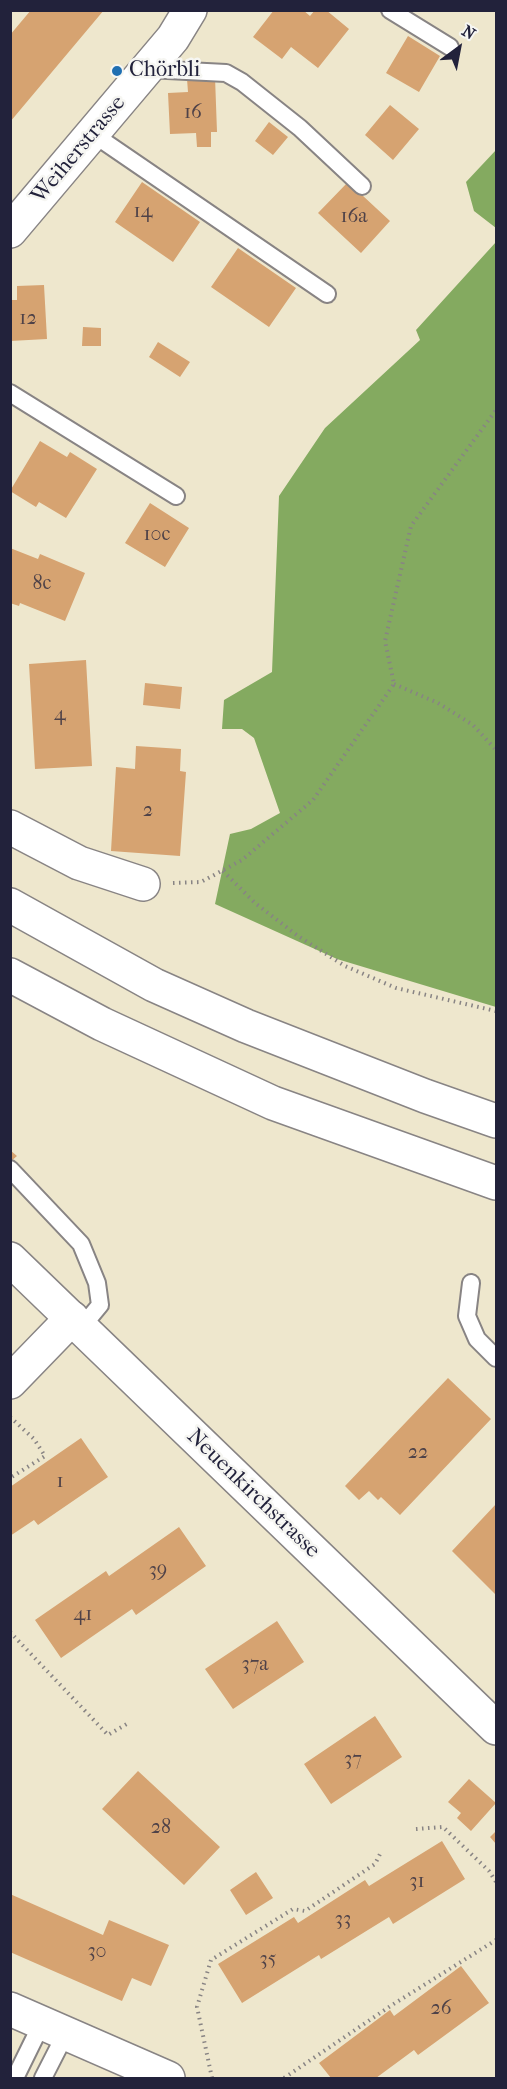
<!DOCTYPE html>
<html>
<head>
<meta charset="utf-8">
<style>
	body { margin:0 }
	#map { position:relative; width:507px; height:2089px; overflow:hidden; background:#eee7cd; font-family:"IM FELL French Canon",serif }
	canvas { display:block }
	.frame { position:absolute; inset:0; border:12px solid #22223b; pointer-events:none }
	.north { position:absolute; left:429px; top:18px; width:60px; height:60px; -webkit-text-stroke:4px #f6f6f2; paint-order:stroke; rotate:32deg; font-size:16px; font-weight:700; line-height:24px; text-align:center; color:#22223b }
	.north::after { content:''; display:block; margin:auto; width:21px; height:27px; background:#22223b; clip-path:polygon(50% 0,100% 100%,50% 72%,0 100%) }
</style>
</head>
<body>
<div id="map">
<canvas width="507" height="2089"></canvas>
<div class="frame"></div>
<div class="north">N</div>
</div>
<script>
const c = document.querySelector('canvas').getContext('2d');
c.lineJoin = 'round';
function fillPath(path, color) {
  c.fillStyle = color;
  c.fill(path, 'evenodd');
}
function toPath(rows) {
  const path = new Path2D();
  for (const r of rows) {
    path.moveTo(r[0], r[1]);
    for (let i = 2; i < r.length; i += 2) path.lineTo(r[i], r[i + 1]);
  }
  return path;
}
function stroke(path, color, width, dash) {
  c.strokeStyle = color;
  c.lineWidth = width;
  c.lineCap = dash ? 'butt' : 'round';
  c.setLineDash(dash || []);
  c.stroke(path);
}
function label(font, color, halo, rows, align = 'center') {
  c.font = font + ' "IM FELL French Canon",serif';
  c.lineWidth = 5;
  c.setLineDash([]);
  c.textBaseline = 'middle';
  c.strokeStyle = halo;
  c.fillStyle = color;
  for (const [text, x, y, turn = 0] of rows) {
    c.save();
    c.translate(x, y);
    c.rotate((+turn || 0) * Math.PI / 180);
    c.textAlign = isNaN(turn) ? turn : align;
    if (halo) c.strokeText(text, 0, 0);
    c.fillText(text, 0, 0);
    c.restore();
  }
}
fillPath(toPath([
	[496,150,496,228,474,211,466,182],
	[496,242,496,1007,337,959,215,904,230,834,251,829,280,813,254,738,242,729,222,729,224,700,272,672,279,496,325,428,420,340,416,330]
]), '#84aa60');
fillPath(toPath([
	[31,10,104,10,10,122,10,35],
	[274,10,303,10,310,16,315,10,326,10,349,29,318,68,291,47,282,59,253,37],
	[408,36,440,56,419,92,386,73],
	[215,77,217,132,211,132,211,147,197,147,196,133,170,134,168,93,188,92,187,79],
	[390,105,419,129,393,160,365,135],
	[269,122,288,137,273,155,255,141],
	[142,182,200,222,173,262,115,222],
	[348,182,390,221,361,253,318,213],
	[238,248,296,288,269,327,211,287],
	[44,285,47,339,10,341,10,300,17,300,17,286],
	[83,327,101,328,101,346,82,346],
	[158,342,190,362,180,377,149,357],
	[40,441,67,457,70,452,97,469,66,518,39,502,36,507,10,491],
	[150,503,189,528,165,567,125,543],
	[10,548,38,559,40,554,85,573,65,621,20,603,19,606,10,603],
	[86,660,92,766,35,769,29,664],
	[145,683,182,687,180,709,143,705],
	[136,746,181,749,180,771,186,772,180,856,111,851,116,767,135,769],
	[10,1150,17,1156,10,1162],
	[448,1378,491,1419,400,1515,381,1497,378,1500,369,1491,359,1500,345,1486],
	[81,1438,108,1477,38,1525,34,1520,10,1536,10,1487],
	[496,1504,496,1595,452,1551],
	[179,1527,206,1566,136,1615,132,1609,61,1658,35,1620,106,1571,109,1576],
	[277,1621,304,1662,233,1709,205,1669],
	[375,1716,402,1757,331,1804,304,1764],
	[138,1771,220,1847,184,1885,102,1809],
	[469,1779,496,1803,471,1831,457,1818,461,1813,448,1802],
	[496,1831,496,1844,490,1837],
	[442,1841,465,1879,393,1924,389,1917,321,1959,319,1955,242,2003,218,1964,294,1917,298,1923,365,1880,369,1886],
	[256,1872,273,1898,246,1915,230,1890],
	[10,1894,103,1935,109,1920,169,1945,151,1986,132,1978,122,2001,10,1952],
	[461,1966,489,2003,418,2055,414,2050,376,2078,331,2078,319,2063,390,2010,394,2016]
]), '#d6a371');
const lane = toPath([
	[390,10,450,47],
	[148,69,226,73,242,82,300,128,362,186],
	[93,134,327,294],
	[10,393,176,496],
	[10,1169,81,1244,97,1283,100,1305,81,1328],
	[471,1283,467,1316,477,1339,496,1358],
	[15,2078,42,2023],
	[43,2078,66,2033]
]);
const street = toPath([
	[10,231,173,38,190,10],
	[10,827,79,863,143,884],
	[10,1382,72,1318],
	[10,2009,168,2078]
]);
const primary = toPath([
	[10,1259,496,1728]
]);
const highway = toPath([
	[10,905,154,985,246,1026,425,1096,496,1121],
	[10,975,102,1024,273,1103,496,1183]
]);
stroke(lane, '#888484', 20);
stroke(street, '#888484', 36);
stroke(primary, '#888484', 36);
stroke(highway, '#888484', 36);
stroke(toPath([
	[394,684,438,703,473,725,496,750],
	[223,871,255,903,298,936,345,966,396,988,496,1011],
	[173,883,201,882,242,860,313,800,394,684,385,641,411,526,496,410],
	[10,1417,34,1439,45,1456,10,1478],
	[10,1632,108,1735,130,1722],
	[416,1829,443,1827,489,1871,496,1882],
	[212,2078,197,2007,211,1960,293,1909,305,1911,375,1864,381,1852],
	[284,2078,392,2005,496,1940]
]), '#888484', 4, [1.5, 4.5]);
stroke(lane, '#fff', 16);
stroke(street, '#fff', 33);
stroke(primary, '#fff', 33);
stroke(highway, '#fff', 33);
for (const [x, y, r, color] of [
	[117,71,6,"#1f6fb2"]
]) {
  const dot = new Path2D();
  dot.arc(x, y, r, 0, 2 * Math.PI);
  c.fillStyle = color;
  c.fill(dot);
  stroke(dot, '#f6f6f2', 2);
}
label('20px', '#4f4248', null, [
	["16",193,113],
	["14",143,212],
	["16a",354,217],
	["12",28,319],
	["10c",157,535],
	["8c",42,584],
	["4",60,715],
	["2",148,811],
	["22",418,1453],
	["1",60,1482],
	["39",158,1571],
	["41",83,1615],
	["37a",255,1665],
	["37",353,1760],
	["28",161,1828],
	["31",417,1882],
	["33",343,1920],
	["30",97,1952],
	["35",268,1960],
	["26",441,2009]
]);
label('22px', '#22223b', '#f6f6f2', [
	["Chörbli",129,71]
], 'left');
label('22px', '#22223b', '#f6f6f2', [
	["Weiherstrasse",79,150,-50],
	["Neuenkirchstrasse",253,1494,44]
]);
</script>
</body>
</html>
